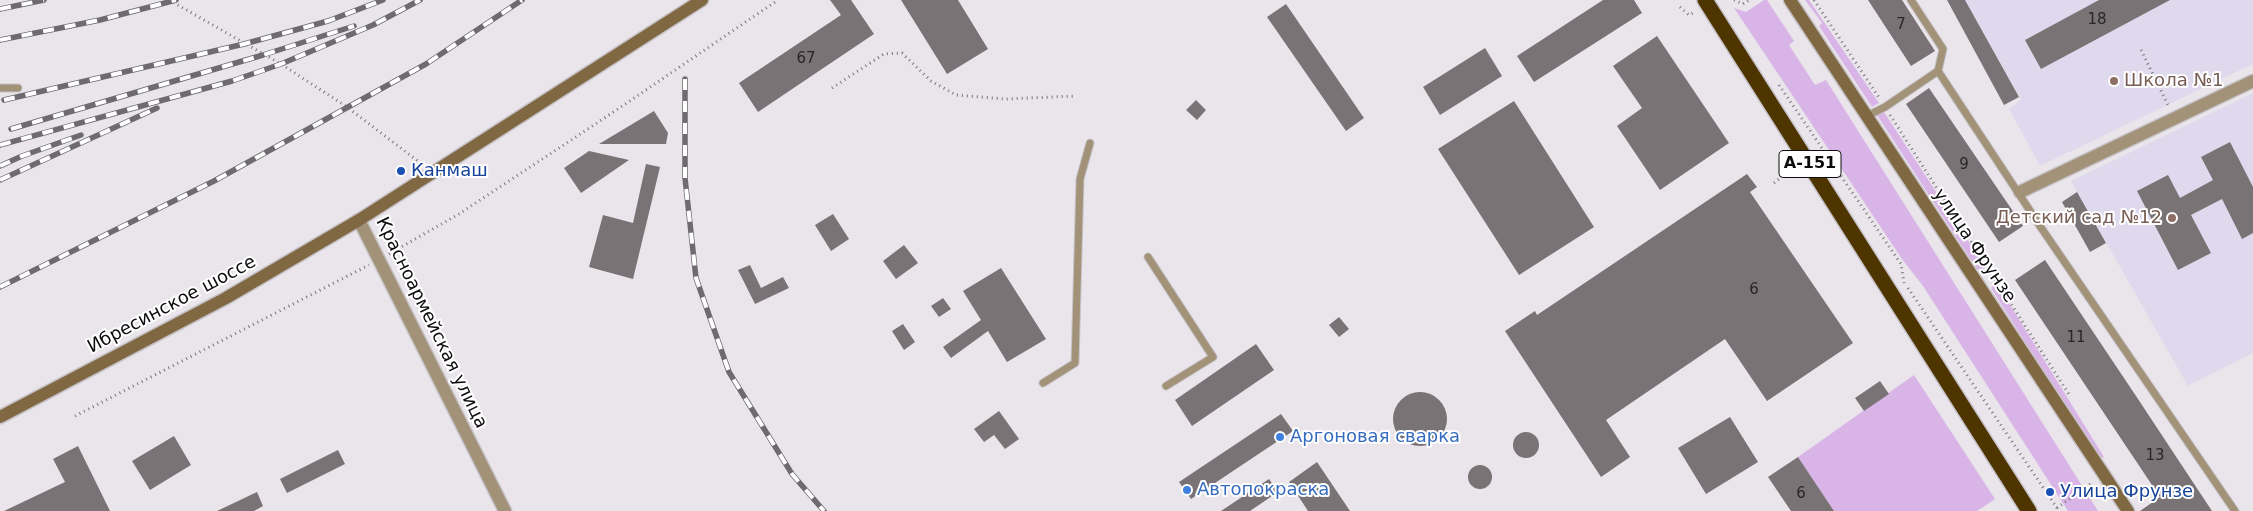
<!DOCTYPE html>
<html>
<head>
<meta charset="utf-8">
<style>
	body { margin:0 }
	canvas { display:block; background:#e9e5eb }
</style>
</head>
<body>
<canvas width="2253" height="511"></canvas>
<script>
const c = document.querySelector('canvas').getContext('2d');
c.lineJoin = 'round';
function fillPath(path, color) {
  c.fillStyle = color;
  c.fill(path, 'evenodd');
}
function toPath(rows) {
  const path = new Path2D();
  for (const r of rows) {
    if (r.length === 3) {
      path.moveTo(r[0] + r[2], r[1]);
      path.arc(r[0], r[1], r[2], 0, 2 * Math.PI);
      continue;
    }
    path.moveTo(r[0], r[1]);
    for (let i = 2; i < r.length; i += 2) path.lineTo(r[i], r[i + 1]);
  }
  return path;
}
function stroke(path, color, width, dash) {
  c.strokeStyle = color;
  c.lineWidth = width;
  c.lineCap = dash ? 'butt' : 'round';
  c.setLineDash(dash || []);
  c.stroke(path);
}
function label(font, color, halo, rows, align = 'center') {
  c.font = font + ' "DejaVu Sans",sans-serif';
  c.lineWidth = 4;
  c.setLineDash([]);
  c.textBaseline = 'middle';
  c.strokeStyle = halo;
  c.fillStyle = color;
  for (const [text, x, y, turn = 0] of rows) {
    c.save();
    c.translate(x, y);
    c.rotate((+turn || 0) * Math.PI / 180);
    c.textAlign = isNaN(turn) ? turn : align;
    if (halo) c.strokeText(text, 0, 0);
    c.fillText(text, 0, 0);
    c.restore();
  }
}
fillPath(toPath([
	[1965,0,2253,0,2253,64,2040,166,2009,109,2021,100],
	[2253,93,2253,353,2188,386,2071,181]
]), '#dfd9ee');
fillPath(toPath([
	[1764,0,1767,0,1794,41,1789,45,1815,85,1826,80,2098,511,2068,511,1923,286,1902,259,1734,8,1746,12],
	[1805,0,1809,0,1879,103,1872,107,1819,26,1822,23],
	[1884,112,1985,267,1982,270,1977,269,1877,115],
	[1996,282,2104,457,2099,459,1991,288],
	[1914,375,1995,499,1977,511,1834,511,1798,457]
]), '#d9b5e7');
fillPath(toPath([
	[830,0,851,0,874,34,758,112,739,83,841,15],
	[901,0,958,0,988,49,947,74],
	[1603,0,1634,0,1642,13,1534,82,1517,56],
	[1868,0,1902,0,1935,51,1911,66],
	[1947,0,1965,0,2019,97,2004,105],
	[2099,0,2170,0,2041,69,2025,40],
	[1286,4,1364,118,1346,131,1267,17],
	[1657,36,1729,143,1660,190,1617,126,1642,108,1613,66],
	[1485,48,1502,76,1440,115,1423,87],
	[1929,88,2023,226,1999,242,1906,104],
	[1196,100,1206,110,1197,120,1186,110],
	[1514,101,1594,227,1519,275,1438,149],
	[654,111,668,133,666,144,599,144],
	[2230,142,2253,187,2253,233,2242,239,2222,199,2191,215,2211,253,2178,270,2137,191,2168,175,2180,198,2213,180,2201,157],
	[589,151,629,160,581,193,564,168],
	[646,164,660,167,633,279,589,267,603,215,633,223],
	[1747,174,1757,187,1750,192,1853,343,1767,401,1725,339,1606,420,1630,457,1601,477,1505,331,1535,311,1537,315],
	[2077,192,2106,243,2090,252,2062,202],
	[833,214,849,239,831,251,815,225],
	[904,245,918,263,896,279,883,261],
	[2045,260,2136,396,2212,511,2140,511,2160,497,2015,280],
	[750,265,761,288,783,277,789,288,755,304,738,270],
	[1001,268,1046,339,1007,362,988,331,951,358,943,347,981,320,963,291],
	[943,298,951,309,939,317,931,306],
	[1339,317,1349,329,1339,337,1329,325],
	[903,324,915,342,904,350,892,331],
	[1256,344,1274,370,1192,426,1175,400],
	[1880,381,1889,394,1864,411,1855,398],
	[1420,419,27],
	[999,411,1019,439,1005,449,994,435,984,442,974,429],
	[1281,414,1293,431,1191,499,1179,482],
	[1730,417,1758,462,1706,494,1678,448],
	[1526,445,13],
	[174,436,191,465,150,490,132,461],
	[78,446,110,511,4,511,65,482,53,459],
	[338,450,345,464,287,493,280,479],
	[1798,457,1834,511,1791,511,1768,477],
	[1317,462,1350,511,1308,511,1289,482],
	[1480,477,12],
	[1269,479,1278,492,1250,511,1221,511],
	[257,492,263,506,254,511,217,511]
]), '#7a7375');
const lane = toPath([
	[1938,71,2042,229,2235,511],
	[0,88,18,88],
	[1867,116,1885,107,1938,71,1943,49,1911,0],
	[1148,257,1213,357,1166,386],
	[1043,383,1075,363,1080,179,1090,143]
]);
const street = toPath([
	[2020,192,2253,81],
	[359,220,505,511]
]);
const secondary = toPath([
	[1790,0,2128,511],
	[0,417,226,298,359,220,702,0]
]);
const highway = toPath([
	[1705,0,2029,511]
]);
stroke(lane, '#c6c2c8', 9);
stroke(street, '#c6c2c8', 15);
stroke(secondary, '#c6c2c8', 15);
stroke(highway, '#c6c2c8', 18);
stroke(toPath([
	[169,0,281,64,347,107,423,165],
	[1734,0,1743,4,1749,0],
	[1814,0,1880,99],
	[1680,7,1689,15,1695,12],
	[2141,50,2169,107],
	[1779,85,1901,264,1904,283],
	[832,88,884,54,902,53,931,81,956,95,1005,99,1076,96],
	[1890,115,2070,396],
	[1774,183,1793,168],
	[389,254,459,214,615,111,778,0],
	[1908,288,2059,511],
	[75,416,369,265],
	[2057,508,2093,482]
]), '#78767a', 3, [1, 4]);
stroke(lane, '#a29278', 7);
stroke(street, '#a29278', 12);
stroke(secondary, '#806942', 12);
stroke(highway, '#4e3500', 15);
const rail = toPath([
	[0,9,44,0],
	[0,40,100,20,176,0],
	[685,79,685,178,696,278,729,372,792,474,824,511],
	[4,100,244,44,328,21,383,0],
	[11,129,263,55,354,26],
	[0,145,232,81,281,64,373,25,420,0],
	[0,166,22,156,81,135],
	[0,180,157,108],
	[0,287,214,181,426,64,522,0]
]);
stroke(rail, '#6d6b6f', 5.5);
stroke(rail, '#fff', 4, [11]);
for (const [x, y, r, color] of [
	[2114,81,5,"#8d6e63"],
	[401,171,5,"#1a4fb4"],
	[2172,218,5,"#8d6e63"],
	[1280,437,5,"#3f7fe0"],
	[1187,490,5,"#3f7fe0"],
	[2050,492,5,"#1a4fb4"]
]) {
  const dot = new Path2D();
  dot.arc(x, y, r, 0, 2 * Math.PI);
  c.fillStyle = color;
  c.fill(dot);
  stroke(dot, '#fff', 2);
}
label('15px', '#282628', null, [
	["18",2097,20],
	["7",1901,25],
	["67",806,59],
	["9",1964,165],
	["6",1754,290],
	["11",2076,338],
	["13",2155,456],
	["6",1801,494]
]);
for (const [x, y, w] of [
	[1810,164,62]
]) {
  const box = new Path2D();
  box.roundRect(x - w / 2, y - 13.5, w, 27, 4);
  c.fillStyle = '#fff';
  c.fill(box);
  stroke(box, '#0d0c0e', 1);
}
label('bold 16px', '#0d0c0e', null, [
	["А-151",1810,164]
]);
label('18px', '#785e54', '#fff', [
	["Школа №1",2124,81],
	["Детский сад №12",2162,218,"right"]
], 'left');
label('18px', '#164399', '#fff', [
	["Канмаш",411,171],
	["Улица Фрунзе",2060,492]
], 'left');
label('18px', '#0d0c0e', '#fff', [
	["улица Фрунзе",1974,246,56],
	["Ибресинское шоссе",172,305,-28],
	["Красноармейская улица",431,323,64]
]);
label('18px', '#366cbe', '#fff', [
	["Аргоновая сварка",1290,437],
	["Автопокраска",1197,490]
], 'left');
</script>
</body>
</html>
